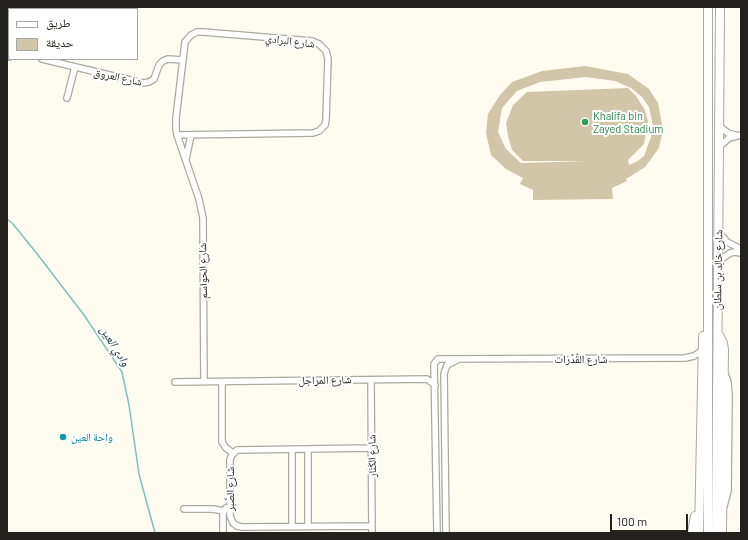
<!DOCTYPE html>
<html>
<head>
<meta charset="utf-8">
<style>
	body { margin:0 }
	#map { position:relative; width:748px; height:540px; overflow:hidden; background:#fefbf1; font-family:Barlow,"Noto Naskh Arabic",sans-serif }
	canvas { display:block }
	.frame { position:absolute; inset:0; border:8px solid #23221e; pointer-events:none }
	.legend { position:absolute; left:8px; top:8px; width:130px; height:52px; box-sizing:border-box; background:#fff; border:1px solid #a7a7a5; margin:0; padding:5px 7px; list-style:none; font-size:12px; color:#23221e }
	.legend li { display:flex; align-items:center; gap:8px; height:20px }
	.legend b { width:20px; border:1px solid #a7a7a5 }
	.scale { position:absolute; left:610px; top:514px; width:78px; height:18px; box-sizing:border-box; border:2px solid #23221e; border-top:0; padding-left:5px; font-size:12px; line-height:14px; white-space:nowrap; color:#23221e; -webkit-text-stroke:3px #fff; paint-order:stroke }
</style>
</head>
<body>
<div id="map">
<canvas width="748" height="540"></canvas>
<div class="frame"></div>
<ul class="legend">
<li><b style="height:5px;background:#fff"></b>طريق</li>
<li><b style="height:11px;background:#d1c6a8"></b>حديقة</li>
</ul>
<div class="scale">100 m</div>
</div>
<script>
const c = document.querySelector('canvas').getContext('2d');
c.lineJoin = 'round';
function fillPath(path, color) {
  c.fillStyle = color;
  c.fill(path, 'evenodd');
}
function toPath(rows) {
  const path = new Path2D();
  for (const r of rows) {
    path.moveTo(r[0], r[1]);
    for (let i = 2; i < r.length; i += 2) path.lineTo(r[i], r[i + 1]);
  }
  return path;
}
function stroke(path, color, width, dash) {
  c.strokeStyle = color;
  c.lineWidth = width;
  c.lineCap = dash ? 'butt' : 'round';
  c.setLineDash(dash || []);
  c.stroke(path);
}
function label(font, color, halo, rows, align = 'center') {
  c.font = font + ' Barlow,"Noto Naskh Arabic",sans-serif';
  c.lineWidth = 4;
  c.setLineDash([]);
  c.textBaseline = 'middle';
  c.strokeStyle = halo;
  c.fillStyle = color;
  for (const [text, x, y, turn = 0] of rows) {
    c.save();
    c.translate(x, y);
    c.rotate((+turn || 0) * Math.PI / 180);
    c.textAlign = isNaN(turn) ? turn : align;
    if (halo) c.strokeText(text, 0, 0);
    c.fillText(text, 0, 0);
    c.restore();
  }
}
fillPath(toPath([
	[585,66,628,74,649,89,658,103,663,130,659,148,645,167,626,179,627,181,612,188,613,199,533,200,533,190,520,184,523,178,506,169,491,155,486,133,488,114,500,95,512,82,542,71],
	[586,77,615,81,631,88,642,97,649,107,653,126,651,137,644,156,636,162,629,165,628,160,644,144,648,121,645,110,636,96,628,88,527,92,513,105,506,123,508,136,512,150,523,161,588,161,521,163,506,149,498,132,502,108,517,91,540,82]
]), '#d1c6a8');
stroke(toPath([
	[7,219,13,224,38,255,84,315,122,372,129,405,139,474,155,533]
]), '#84bec3', 1.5);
const minor = toPath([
	[7,57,9,57],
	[42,59,143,83,149,82,154,79,159,65,163,61,168,59,183,60],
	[67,98,75,67],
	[719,126,728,133,735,135],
	[177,135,313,133,319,131,325,125,326,120,328,59,326,51,319,44,312,41,203,32,197,32,191,35,185,42,176,118,176,129,177,135,199,199,203,218,204,382],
	[719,147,729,138,741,135],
	[186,159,191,135],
	[719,232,727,242,741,249],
	[718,263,723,258,730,253,734,252,741,253],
	[371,380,372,533],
	[175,382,427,379,435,385],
	[222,382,222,442,226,448,233,453],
	[371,448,237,450,232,455,230,459,230,516,233,523,237,526,242,527,372,526],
	[292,449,292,527],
	[308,449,308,526],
	[724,506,728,491,729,396,728,382,725,374],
	[184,509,213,509,224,511],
	[223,533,223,513,226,508],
	[437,533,434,364,438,359,685,358,694,356,703,350],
	[446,533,444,374,447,365,457,360]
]);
const primary = toPath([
	[708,7,708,533],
	[719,335,723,343,724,350,722,533],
	[692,533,695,516],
	[699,533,703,336],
	[716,533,720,7]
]);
stroke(minor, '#aca9a0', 8);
stroke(primary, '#aca9a0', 10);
stroke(minor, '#fff', 5.5);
stroke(primary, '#fff', 8);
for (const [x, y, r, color] of [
	[585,122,4,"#2e9e5b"],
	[63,437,4,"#0f9aa8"]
]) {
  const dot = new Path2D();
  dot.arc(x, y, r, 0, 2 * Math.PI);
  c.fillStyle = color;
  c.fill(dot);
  stroke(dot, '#fff', 1.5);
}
label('11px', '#23221e', '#fff', [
	["شارع البرادي",290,41,7],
	["شارع العروق",118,77,12],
	["شارع خالِد بن سلطان",718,270,-89],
	["شارع الحواسم",203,271,-91],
	["شارع القُدْرَات",581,359],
	["شارع المراجل",325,380,-1],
	["شارع الكَنَار",372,456,-91],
	["شارع الصَّبر",230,489,-90]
]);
label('11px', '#27864d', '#fff', [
	["Khalifa bin",593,116],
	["Zayed Stadium",593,129]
], 'left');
label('11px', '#0d838f', '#fff', [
	["واحة العين",71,437]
], 'left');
label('italic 12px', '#102f31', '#fff', [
	["وادي العين",115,346,58]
]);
</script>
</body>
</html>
